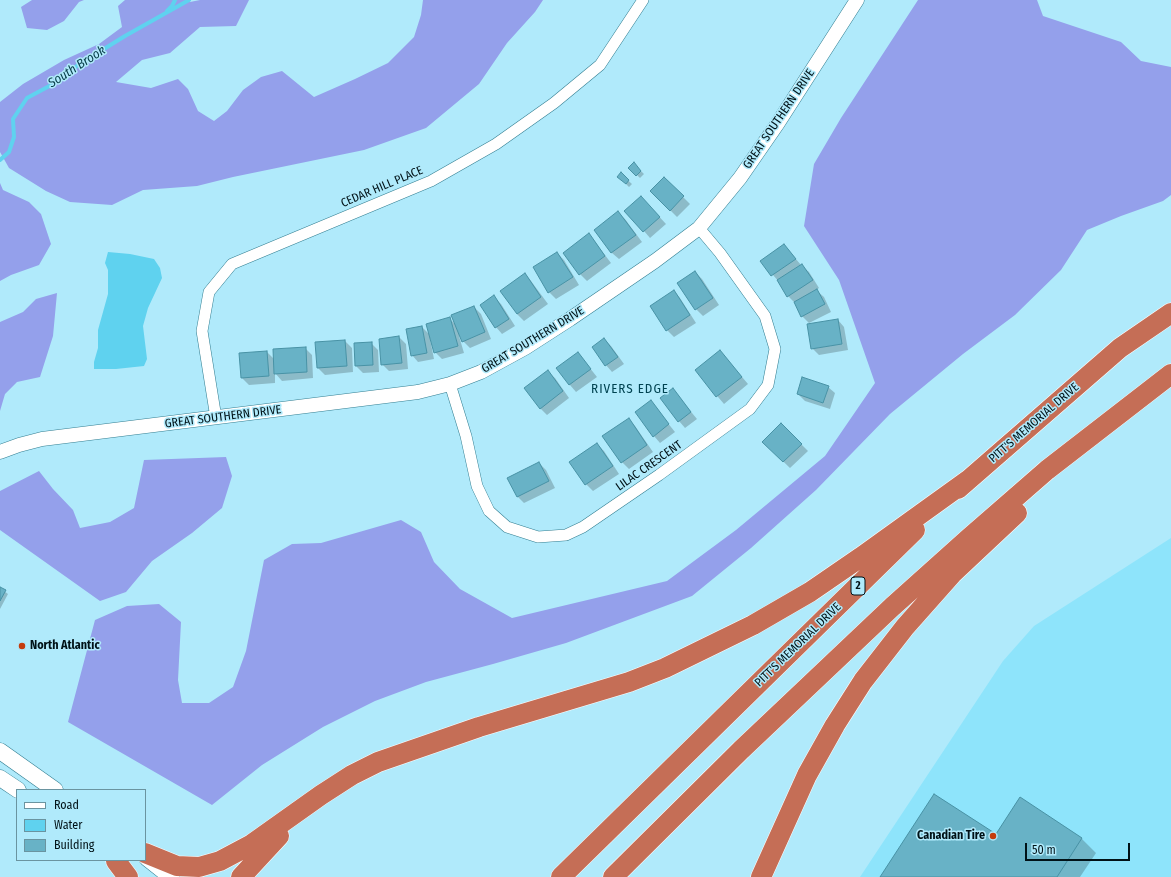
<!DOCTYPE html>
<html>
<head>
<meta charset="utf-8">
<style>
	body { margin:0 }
	#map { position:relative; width:1171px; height:877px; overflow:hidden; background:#b0eafb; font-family:"Fira Sans Condensed",sans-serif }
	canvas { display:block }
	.legend { position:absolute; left:16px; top:789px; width:130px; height:72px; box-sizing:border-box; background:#b0eafb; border:1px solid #6a94a0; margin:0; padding:5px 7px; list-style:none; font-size:12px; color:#001217 }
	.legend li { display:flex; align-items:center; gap:8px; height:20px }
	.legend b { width:20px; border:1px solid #6a94a0 }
	.scale { position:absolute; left:1025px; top:843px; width:105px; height:18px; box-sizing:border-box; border:2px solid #001217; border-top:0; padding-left:5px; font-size:12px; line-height:14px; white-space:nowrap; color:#001217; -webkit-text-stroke:3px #b0eafb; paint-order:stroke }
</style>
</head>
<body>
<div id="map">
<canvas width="1171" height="877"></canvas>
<ul class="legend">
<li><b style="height:5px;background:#fff"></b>Road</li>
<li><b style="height:11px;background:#5fd2ef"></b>Water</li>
<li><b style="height:11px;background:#68b2c6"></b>Building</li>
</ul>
<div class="scale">50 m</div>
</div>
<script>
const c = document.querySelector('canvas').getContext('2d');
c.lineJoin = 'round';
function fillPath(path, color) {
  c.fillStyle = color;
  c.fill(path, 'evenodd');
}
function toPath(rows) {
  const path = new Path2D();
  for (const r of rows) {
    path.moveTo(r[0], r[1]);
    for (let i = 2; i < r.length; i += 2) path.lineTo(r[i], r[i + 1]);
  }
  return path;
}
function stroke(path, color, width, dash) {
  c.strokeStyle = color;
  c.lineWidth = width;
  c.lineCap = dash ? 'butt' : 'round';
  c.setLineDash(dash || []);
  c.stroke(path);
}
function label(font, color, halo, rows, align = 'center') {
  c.font = font + ' "Fira Sans Condensed",sans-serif';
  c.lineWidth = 3;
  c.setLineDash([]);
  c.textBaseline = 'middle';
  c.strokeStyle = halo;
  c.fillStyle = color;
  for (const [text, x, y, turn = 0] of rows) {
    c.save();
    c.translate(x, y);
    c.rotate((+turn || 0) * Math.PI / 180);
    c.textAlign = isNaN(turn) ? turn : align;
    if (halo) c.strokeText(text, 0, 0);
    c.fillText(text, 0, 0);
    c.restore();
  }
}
fillPath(toPath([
	[1171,538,1171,877,860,877,1003,661,1034,626]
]), '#8ee4fb');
fillPath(toPath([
	[32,0,84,0,79,2,64,21,47,30,27,28,21,7],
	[125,0,187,0,190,2,200,0,249,0,236,26,200,27,170,53,142,60,116,82,151,88,178,79,188,89,198,111,214,121,227,111,243,90,261,77,282,71,314,97,355,79,388,63,414,37,421,15,423,0,543,0,535,12,507,43,479,84,426,128,364,150,233,177,197,186,143,190,112,205,70,202,46,191,9,168,0,152,0,102,23,84,64,60,99,44,122,27,118,6],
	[918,0,1037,0,1043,16,1121,42,1141,61,1171,67,1171,195,1163,201,1121,216,1087,230,1061,270,1015,315,963,354,890,414,816,490,751,548,692,596,566,643,493,664,426,682,375,701,323,727,262,765,212,805,68,722,95,620,127,606,159,604,181,622,178,680,182,703,209,703,233,687,246,651,264,560,292,544,321,543,401,520,421,532,434,562,460,589,512,618,667,581,736,530,825,456,875,383,839,280,804,226,814,164,841,118],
	[0,183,3,190,29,202,41,214,51,244,39,265,11,275,0,281],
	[57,293,53,336,40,377,17,382,5,394,0,411,0,322,23,312,36,299],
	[226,457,232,476,222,508,192,533,152,561,126,592,100,601,0,530,0,491,39,471,53,489,73,510,80,528,110,522,134,508,144,460]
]), '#94a0eb');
fillPath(toPath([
	[108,252,130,254,154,259,160,268,162,278,148,308,143,326,147,359,144,366,116,369,94,369,94,362,98,348,98,330,108,294,108,270,105,263]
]), '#5fd2ef');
fillPath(toPath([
	[634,164,644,174,640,178,630,168],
	[621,174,632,184,629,187,622,180],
	[664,178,690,204,677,217,651,191],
	[641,197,666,224,650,238,644,231],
	[618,213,625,219,642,242,619,259,612,253,595,230],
	[589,235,595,242,611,263,587,281,580,274,564,253],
	[784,245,801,265,809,272,819,288,816,290,824,297,831,312,809,323,802,316,795,303,788,296,779,282,762,262],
	[557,253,564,260,579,285,556,299,549,292],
	[695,272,702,279,719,305,703,316,696,309],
	[525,274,531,281,548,304,524,321,517,314],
	[674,291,680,298,696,323,674,337,667,330,651,306],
	[494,297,501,304,515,326,502,334,496,327],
	[474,307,481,314,491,339,470,348,463,341,460,335,459,336,464,353,442,359,435,352,431,339,430,339,434,359,418,362,412,355,422,327,431,336,449,318,456,325],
	[838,320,844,327,848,350,819,355,812,348],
	[399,337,406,344,408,369,389,371,382,364],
	[604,339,611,346,624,364,612,372,606,365],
	[345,341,352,348,353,372,325,375,318,368],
	[371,343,378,350,379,372,363,373,356,366],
	[305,348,312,355,313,378,282,381,275,373,275,383,249,385,242,378,240,354,267,352,274,359],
	[720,351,748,384,724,404,696,371],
	[578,353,597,377,576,392,570,385,557,368],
	[548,372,555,378,569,398,547,415,540,408],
	[828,387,835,393,830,409,805,401,798,394],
	[673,390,697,419,685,428,679,421],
	[651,402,675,432,660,443,654,436],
	[628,419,635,426,653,452,629,469,622,462],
	[781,424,808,451,790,468,763,442],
	[597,444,604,451,619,474,593,491,586,484],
	[539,463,546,470,555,488,524,503,517,496],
	[0,588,8,594,0,609],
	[1020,799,1082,839,1096,853,1080,877,881,877,996,835]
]), '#0003');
stroke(toPath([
	[167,11,172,6,175,0],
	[0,160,9,152,14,137,13,119,27,98,55,83,78,65,125,36,189,0]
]), '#5fd2ef', 4);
const building = toPath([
	[634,162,641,171,636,176,628,168,634,162],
	[621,172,629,180,626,184,617,177,621,172],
	[664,177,684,196,670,211,650,191,664,177],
	[641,196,660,217,643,232,624,211,641,196],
	[618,211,636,235,611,253,594,230,618,211],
	[589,233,605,256,579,275,563,253,589,233],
	[784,244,796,259,771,276,760,261,784,244],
	[557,252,573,277,548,293,533,267,557,252],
	[802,264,813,280,787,297,777,280,802,264],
	[695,271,713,298,695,310,677,283,695,271],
	[525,273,541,297,517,314,500,291,525,273],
	[817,289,825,304,801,317,794,302,817,289],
	[674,290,690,315,666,331,650,306,674,290],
	[494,295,509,319,495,328,480,305,494,295],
	[474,306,485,332,462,342,451,315,474,306],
	[450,317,458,346,434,353,426,324,450,317],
	[838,319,842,344,811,349,807,324,838,319],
	[422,326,427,353,411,356,406,329,422,326],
	[399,336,402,363,381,365,379,339,399,336],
	[604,338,618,357,605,366,592,347,604,338],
	[345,340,347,366,317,368,315,342,345,340],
	[372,342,373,365,355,366,354,343,372,342],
	[306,347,307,372,274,374,273,349,306,347],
	[720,350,742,377,716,397,695,370,720,350],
	[267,351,269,376,241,378,239,353,267,351],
	[578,352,591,369,569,385,556,368,578,352],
	[548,370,563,391,540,409,524,388,548,370],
	[802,377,829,386,823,403,797,394,802,377],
	[673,388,691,412,678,422,660,398,673,388],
	[651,400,669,424,653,437,635,412,651,400],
	[629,418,647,445,621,463,602,436,629,418],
	[781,423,802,444,783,462,762,442,781,423],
	[597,443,613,466,585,485,569,462,597,443],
	[539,462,549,481,517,497,507,478,539,462],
	[0,587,6,590,0,601,0,587],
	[934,794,996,834,1020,797,1082,838,1057,877,880,877,934,794]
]);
fillPath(building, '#68b2c6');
stroke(building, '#4892a5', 1);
const minor = toPath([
	[450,384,466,436,477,486,489,511,507,527,538,537,566,535,583,527,659,475,750,409,768,385,775,349,765,316,720,253,699,228],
	[216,418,202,331,209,292,232,264,431,181,496,144,554,103,600,65,643,0]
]);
const tertiary = toPath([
	[0,452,19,445,42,439,418,392,450,384,481,372,525,348,570,319,655,261,699,228,740,178,778,123,857,0]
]);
const secondary = toPath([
	[0,751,55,790],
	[0,778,18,790],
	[147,858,171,877]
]);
const motorway = toPath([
	[958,489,1120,348,1171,313],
	[145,853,177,866,199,867,220,861,252,844,321,795,352,775,378,762,479,727,629,682,665,668,753,625,810,592,861,557,968,480],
	[116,861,128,877],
	[241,877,279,836],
	[561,877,915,530],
	[613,877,741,750,892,607,969,538,1047,470,1171,374],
	[761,877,807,775,835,725,863,681,905,627,952,574,1017,513]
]);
stroke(minor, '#327e91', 12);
stroke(tertiary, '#327e91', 15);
stroke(secondary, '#327e91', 17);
stroke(motorway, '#fff', 21);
stroke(minor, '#fff', 11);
stroke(tertiary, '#fff', 14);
stroke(secondary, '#fff', 16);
stroke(motorway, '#c56e56', 20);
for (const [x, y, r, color] of [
	[22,646,4,"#c43c0d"],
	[993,836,4,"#c43c0d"]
]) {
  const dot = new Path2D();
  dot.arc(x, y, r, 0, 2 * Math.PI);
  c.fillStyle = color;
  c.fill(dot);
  stroke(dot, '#b0eafb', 1.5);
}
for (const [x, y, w] of [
	[858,586,14]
]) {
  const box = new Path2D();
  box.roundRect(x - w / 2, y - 9, w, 18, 3);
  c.fillStyle = '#b0eafb';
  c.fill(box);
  stroke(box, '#001217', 1);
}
label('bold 11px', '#001217', null, [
	["2",858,586]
]);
label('12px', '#001217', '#b0eafb', [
	["GREAT SOUTHERN DRIVE",779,119,-56],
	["CEDAR HILL PLACE",382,187,-23],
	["GREAT SOUTHERN DRIVE",533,340,-31],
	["GREAT SOUTHERN DRIVE",223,417,-7],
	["PITT'S MEMORIAL DRIVE",1034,423,-41],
	["LILAC CRESCENT",649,466,-35],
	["PITT'S MEMORIAL DRIVE",798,645,-44]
]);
label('bold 12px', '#001217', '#b0eafb', [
	["North Atlantic",30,646],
	["Canadian Tire",985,836,"right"]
], 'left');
label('italic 13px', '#0a404c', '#b0eafb', [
	["South Brook",77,67,-33]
]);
c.letterSpacing = '1px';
label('13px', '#004351', '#b0eafb', [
	["RIVERS EDGE",630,389]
]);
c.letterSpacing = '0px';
</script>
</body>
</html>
